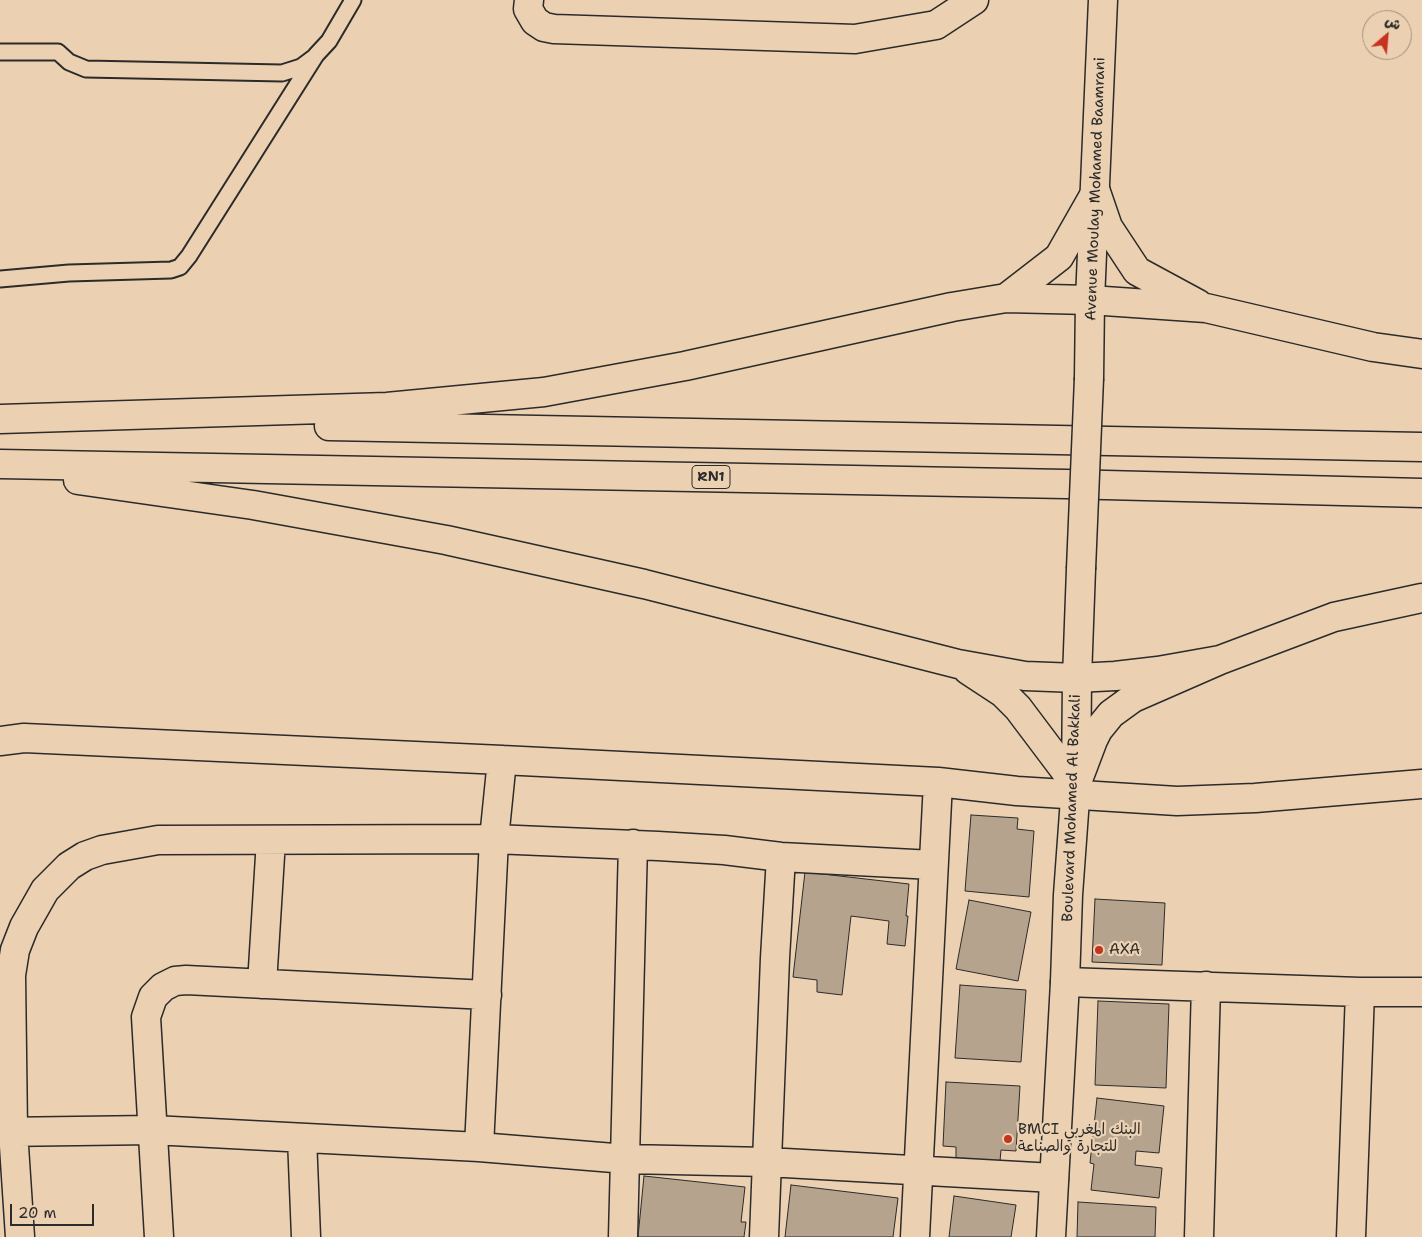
<!DOCTYPE html>
<html>
<head>
<meta charset="utf-8">
<style>
	body { margin:0 }
	#map { position:relative; width:1422px; height:1237px; overflow:hidden; background:#ebd1b2; font-family:"Shantell Sans","Playpen Sans Arabic",sans-serif }
	canvas { display:block }
	.north { position:absolute; left:1362px; top:10px; width:50px; height:50px; box-sizing:border-box; background:#ebd1b2; border:1px solid #9e8f7c; border-radius:50%; rotate:27deg; font-size:14px; font-weight:700; line-height:20px; text-align:center; color:#2b2b2b }
	.north::after { content:''; display:block; margin:auto; width:18px; height:22px; background:#c8321e; clip-path:polygon(50% 0,100% 100%,50% 72%,0 100%) }
	.scale { position:absolute; left:10px; top:1204px; width:84px; height:22px; box-sizing:border-box; border:2px solid #2b2b2b; border-top:0; padding-left:6px; font-size:15px; line-height:18px; white-space:nowrap; color:#2b2b2b; -webkit-text-stroke:4px #ebd1b2; paint-order:stroke }
</style>
</head>
<body>
<div id="map">
<canvas width="1422" height="1237"></canvas>
<div class="north">ش</div>
<div class="scale">20 m</div>
</div>
<script>
const ctx = document.querySelector('canvas').getContext('2d');
ctx.lineJoin = 'round';
function fillPath(path, color) {
  ctx.fillStyle = color;
  ctx.fill(path, 'evenodd');
}
function toPath(rows) {
  const path = new Path2D();
  for (const r of rows) {
    path.moveTo(r[0], r[1]);
    for (let i = 2; i < r.length; i += 2) path.lineTo(r[i], r[i + 1]);
  }
  return path;
}
function stroke(path, color, width, dash) {
  ctx.strokeStyle = color;
  ctx.lineWidth = width;
  ctx.lineCap = dash ? 'butt' : 'round';
  ctx.setLineDash(dash || []);
  ctx.stroke(path);
}
function label(font, color, halo, rows, align = 'center') {
  ctx.font = font + ' "Shantell Sans","Playpen Sans Arabic",sans-serif';
  ctx.lineWidth = 4.5;
  ctx.setLineDash([]);
  ctx.textBaseline = 'middle';
  ctx.strokeStyle = halo;
  ctx.fillStyle = color;
  for (const [text, x, y, turn = 0] of rows) {
    ctx.save();
    ctx.translate(x, y);
    ctx.rotate((+turn || 0) * Math.PI / 180);
    ctx.textAlign = isNaN(turn) ? turn : align;
    if (halo) ctx.strokeText(text, 0, 0);
    ctx.fillText(text, 0, 0);
    ctx.restore();
  }
}
const building = toPath([
	[971,815,1018,818,1017,829,1034,831,1029,897,965,891,971,815],
	[805,872,909,884,906,916,908,916,905,946,887,944,889,921,851,916,842,995,817,992,817,980,793,977,805,872],
	[1095,899,1165,903,1162,965,1092,962,1095,899],
	[969,900,1031,912,1018,981,956,969,969,900],
	[960,985,1026,990,1021,1062,955,1058,960,985],
	[1098,1001,1169,1004,1166,1088,1095,1085,1098,1001],
	[946,1082,1020,1086,1016,1151,1001,1150,1000,1161,956,1159,956,1147,943,1146,946,1082],
	[1097,1098,1164,1106,1159,1153,1136,1151,1135,1165,1162,1168,1159,1198,1091,1190,1094,1164,1090,1163,1097,1098],
	[644,1176,745,1187,741,1222,746,1222,744,1237,638,1237,644,1176],
	[791,1185,898,1198,893,1237,785,1237,791,1185],
	[954,1196,1016,1205,1011,1237,949,1237,954,1196],
	[1078,1202,1156,1207,1155,1237,1077,1237,1078,1202]
]);
fillPath(building, '#b6a38d');
stroke(building, '#2b2b2b', 1);
const lane = toPath([
	[0,52,58,52,69,62,86,69,282,73,301,67,313,58],
	[0,279,69,273,171,270,180,267,189,256,316,55,329,41,353,0]
]);
const street = toPath([
	[529,0,528,9,535,21,544,27,554,29,855,39,936,25,974,0],
	[0,741,24,738,502,760,938,782,1017,791,1177,801,1255,798,1422,784],
	[1065,982,1360,992,1422,992],
	[262,984,271,840],
	[0,1132,153,1130,479,1147,626,1159,767,1162,1054,1178],
	[302,1138,306,1237],
	[479,1147,494,839,502,760],
	[20,1237,13,1131,11,975,15,950,24,927,45,890,69,866,85,856,102,850,158,840,494,839,658,846,724,850,781,857,933,865],
	[159,1237,146,1017,153,997,163,987,175,981,186,980,487,995],
	[623,1237,633,844],
	[764,1237,775,958,781,857],
	[915,1237,938,782],
	[1199,1237,1206,986],
	[1351,1237,1360,992]
]);
const secondary = toPath([
	[1089,378,1090,300,1103,0],
	[1051,1237,1065,982,1068,895,1076,785,1077,678,1081,569]
]);
const highway = toPath([
	[1096,192,1108,227,1137,271,1198,304],
	[1006,298,1059,257,1096,192],
	[0,419,387,407,544,392,685,366,952,307,1006,298,1090,300,1206,308,1373,347,1422,354],
	[329,426,1422,447],
	[0,464,1066,484,1422,493],
	[78,480,253,505,446,540,644,584,958,664,1025,676,1077,678,1115,676,1158,671,1220,660],
	[968,670,1003,693,1018,708,1076,785],
	[1076,785,1093,740,1098,730,1111,714,1133,698,1220,660,1334,617,1422,598]
]);
stroke(lane, '#2b2b2b', 19);
stroke(street, '#2b2b2b', 31);
stroke(secondary, '#2b2b2b', 31);
stroke(highway, '#2b2b2b', 31);
stroke(lane, '#ebd1b2', 15);
stroke(street, '#ebd1b2', 28);
stroke(secondary, '#ebd1b2', 28);
stroke(highway, '#ebd1b2', 28);
const secondaryBridge = toPath([
	[1081,569,1089,378]
]);
stroke(secondaryBridge, '#2b2b2b', 31, []);
stroke(secondaryBridge, '#ebd1b2', 28);
for (const [x, y, r, color] of [
	[1099,950,5,"#c8321e"],
	[1008,1139,5,"#c8321e"]
]) {
  const dot = new Path2D();
  dot.arc(x, y, r, 0, 2 * Math.PI);
  ctx.fillStyle = color;
  ctx.fill(dot);
  stroke(dot, '#ebd1b2', 2);
}
for (const [x, y, w] of [
	[711,477,38]
]) {
  const box = new Path2D();
  box.roundRect(x - w / 2, y - 11.5, w, 23, 4);
  ctx.fillStyle = '#ebd1b2';
  ctx.fill(box);
  stroke(box, '#2b2b2b', 1);
}
label('bold 14px', '#2b2b2b', null, [
	["RN1",711,477]
]);
label('15px', '#2b2b2b', '#ebd1b2', [
	["Avenue Moulay Mohamed Baamrani",1096,189,-88],
	["Boulevard Mohamed Al Bakkali",1072,808,-88]
]);
label('15px', '#2b2b2b', '#ebd1b2', [
	["AXA",1109,950],
	["BMCI البنك المغربي",1018,1130],
	["للتجارة والصناعة",1018,1147]
], 'left');
</script>
</body>
</html>
